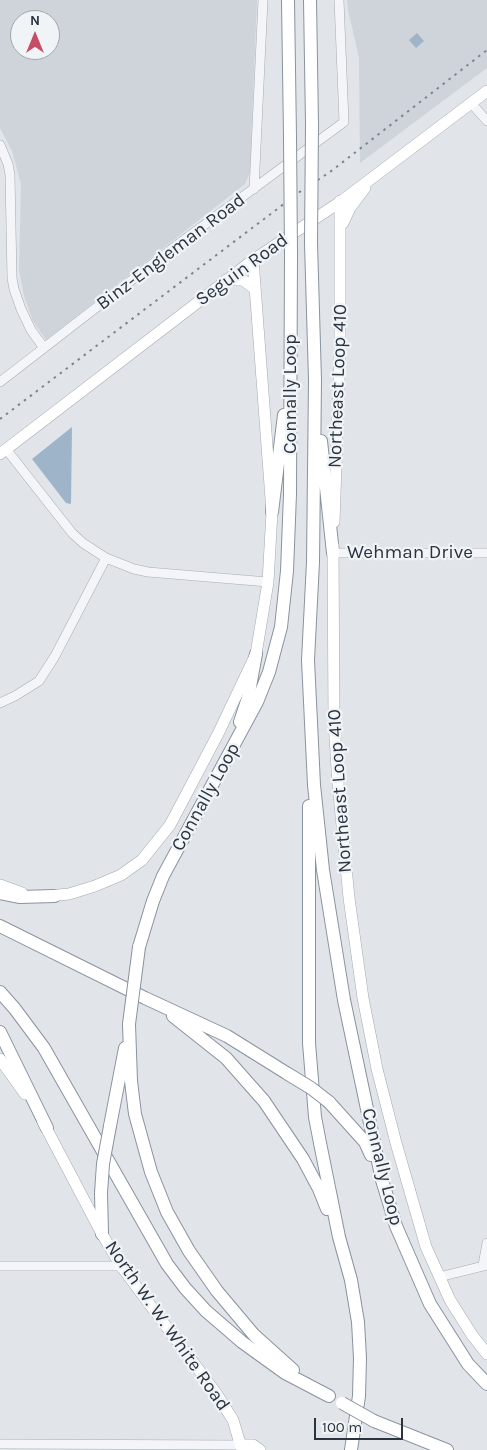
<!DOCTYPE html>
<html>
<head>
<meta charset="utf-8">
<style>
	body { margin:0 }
	#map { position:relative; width:487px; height:1450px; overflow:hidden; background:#e1e5e9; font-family:Karla,sans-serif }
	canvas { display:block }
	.north { position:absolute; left:10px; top:10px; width:50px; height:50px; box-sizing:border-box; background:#f1f4f7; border:1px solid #a1a7ae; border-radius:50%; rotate:0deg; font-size:14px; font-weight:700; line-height:20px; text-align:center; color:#2a3340 }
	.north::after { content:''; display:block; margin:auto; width:18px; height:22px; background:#c84c65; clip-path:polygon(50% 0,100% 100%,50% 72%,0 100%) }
	.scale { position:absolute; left:314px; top:1418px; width:89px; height:22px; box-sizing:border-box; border:2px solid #2a3340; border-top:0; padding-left:6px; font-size:15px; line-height:18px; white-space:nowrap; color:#2a3340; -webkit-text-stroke:4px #f1f4f7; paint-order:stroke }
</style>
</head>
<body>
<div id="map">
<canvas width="487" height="1450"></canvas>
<div class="north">N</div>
<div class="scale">100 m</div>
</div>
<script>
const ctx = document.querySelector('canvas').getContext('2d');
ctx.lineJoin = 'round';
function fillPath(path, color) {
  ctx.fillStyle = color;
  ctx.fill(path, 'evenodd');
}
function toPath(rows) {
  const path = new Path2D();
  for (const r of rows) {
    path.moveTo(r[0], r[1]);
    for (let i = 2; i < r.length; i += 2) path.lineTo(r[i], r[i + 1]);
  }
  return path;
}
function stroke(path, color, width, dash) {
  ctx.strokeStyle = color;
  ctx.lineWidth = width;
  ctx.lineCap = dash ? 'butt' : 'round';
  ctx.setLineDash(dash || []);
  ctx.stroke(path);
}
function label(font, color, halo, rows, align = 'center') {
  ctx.font = font + ' Karla,sans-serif';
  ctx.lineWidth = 4.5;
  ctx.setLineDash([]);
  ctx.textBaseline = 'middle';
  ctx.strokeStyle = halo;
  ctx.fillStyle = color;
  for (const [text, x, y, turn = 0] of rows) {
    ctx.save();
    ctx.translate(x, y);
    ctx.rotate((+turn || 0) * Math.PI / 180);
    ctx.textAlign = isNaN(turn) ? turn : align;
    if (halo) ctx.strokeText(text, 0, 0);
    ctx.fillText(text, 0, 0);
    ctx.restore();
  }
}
fillPath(toPath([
	[0,0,257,0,250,172,245,184,46,340,33,321,24,296,19,270,21,184,12,151,0,128],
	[20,20,50,20,50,50,20,50],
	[347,0,487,0,487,68,360,163,359,58,348,10]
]), '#cfd4db');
fillPath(toPath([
	[417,33,424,41,416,48,409,40],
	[72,427,71,504,66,503,32,459]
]), '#9eb4c8');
const minor = toPath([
	[471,103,487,121],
	[0,145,8,164,10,175,12,278,14,289,21,309,31,330,44,348],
	[254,189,263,0],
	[0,382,177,245,344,122,339,0],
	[6,449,72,533,83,543,106,558,134,569,148,572,268,582],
	[333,553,487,553],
	[0,703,15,696,39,681,55,656,106,558],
	[483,1265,487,1243],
	[0,1266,121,1266],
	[439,1277,487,1265],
	[0,1444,241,1445]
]);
const major = toPath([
	[343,223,350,208,365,188],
	[226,280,243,280,255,289],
	[0,454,253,260,343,200,487,91],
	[334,522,340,352,340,201],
	[333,545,334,722,338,784,349,898,363,998,377,1069,396,1143,426,1247,450,1300,472,1335,487,1354],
	[0,885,22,893],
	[48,896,69,894,95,886,121,875,142,860,170,825,218,734,256,654,268,582,272,512,253,260],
	[0,1059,25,1094],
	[43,1122,102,1234,121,1266,216,1393,233,1420,242,1450],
	[241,1445,253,1445,260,1450]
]);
const highway = toPath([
	[288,0,290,137],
	[310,0,312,124],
	[311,243,315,380,313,562,308,660,314,785,323,870,344,1000,382,1180,396,1226,430,1304,468,1364,487,1384],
	[321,441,333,553],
	[272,512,284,415],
	[240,722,248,698,256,654],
	[309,806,309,1043,315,1117,320,1143,339,1237,351,1280,358,1322,360,1358,359,1396,351,1450],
	[0,893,19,897,55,896],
	[0,926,145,998,227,1036,288,1074],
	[139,947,153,901,163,876,257,702,269,672,281,627,287,571,290,494,291,254],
	[0,992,15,1009,44,1048,167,1264,185,1288,206,1311,242,1342,285,1373,329,1396],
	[173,1016,226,1058,264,1101,303,1159,319,1189,327,1209],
	[129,1024,131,1081,135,1114,151,1172,167,1212,189,1251,217,1291,254,1335,293,1370],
	[0,1032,47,1128],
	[329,1102,365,1142,371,1155],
	[110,1126,125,1048],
	[101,1193,102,1234],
	[374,1421,447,1450]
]);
stroke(minor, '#a6acb3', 10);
stroke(major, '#a1aab4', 12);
stroke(highway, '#89939f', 14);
stroke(minor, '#f4f5f8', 9);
stroke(major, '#fff', 11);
stroke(highway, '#fff', 12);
stroke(toPath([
	[0,419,301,191,330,172,487,50]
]), '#7b8592', 2, [2.5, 5]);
const highwayBridge = toPath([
	[290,137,291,254],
	[311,243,312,124],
	[129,1024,139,947],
	[288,1074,311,1088,329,1102],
	[101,1193,103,1164,110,1126],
	[342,1403,374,1421]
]);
stroke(highwayBridge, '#89939f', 14, []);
stroke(highwayBridge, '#fff', 12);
label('19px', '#2a3340', '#f1f4f7', [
	["Binz-Engleman Road",171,252,-37],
	["Seguin Road",242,270,-36],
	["Northeast Loop 410",338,386,-88],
	["Connally Loop",291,394,-90],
	["Wehman Drive",410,553],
	["Northeast Loop 410",340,791,-94],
	["Connally Loop",206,797,-61],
	["Connally Loop",382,1167,76],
	["North W. W. White Road",167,1326,55]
]);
</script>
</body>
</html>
